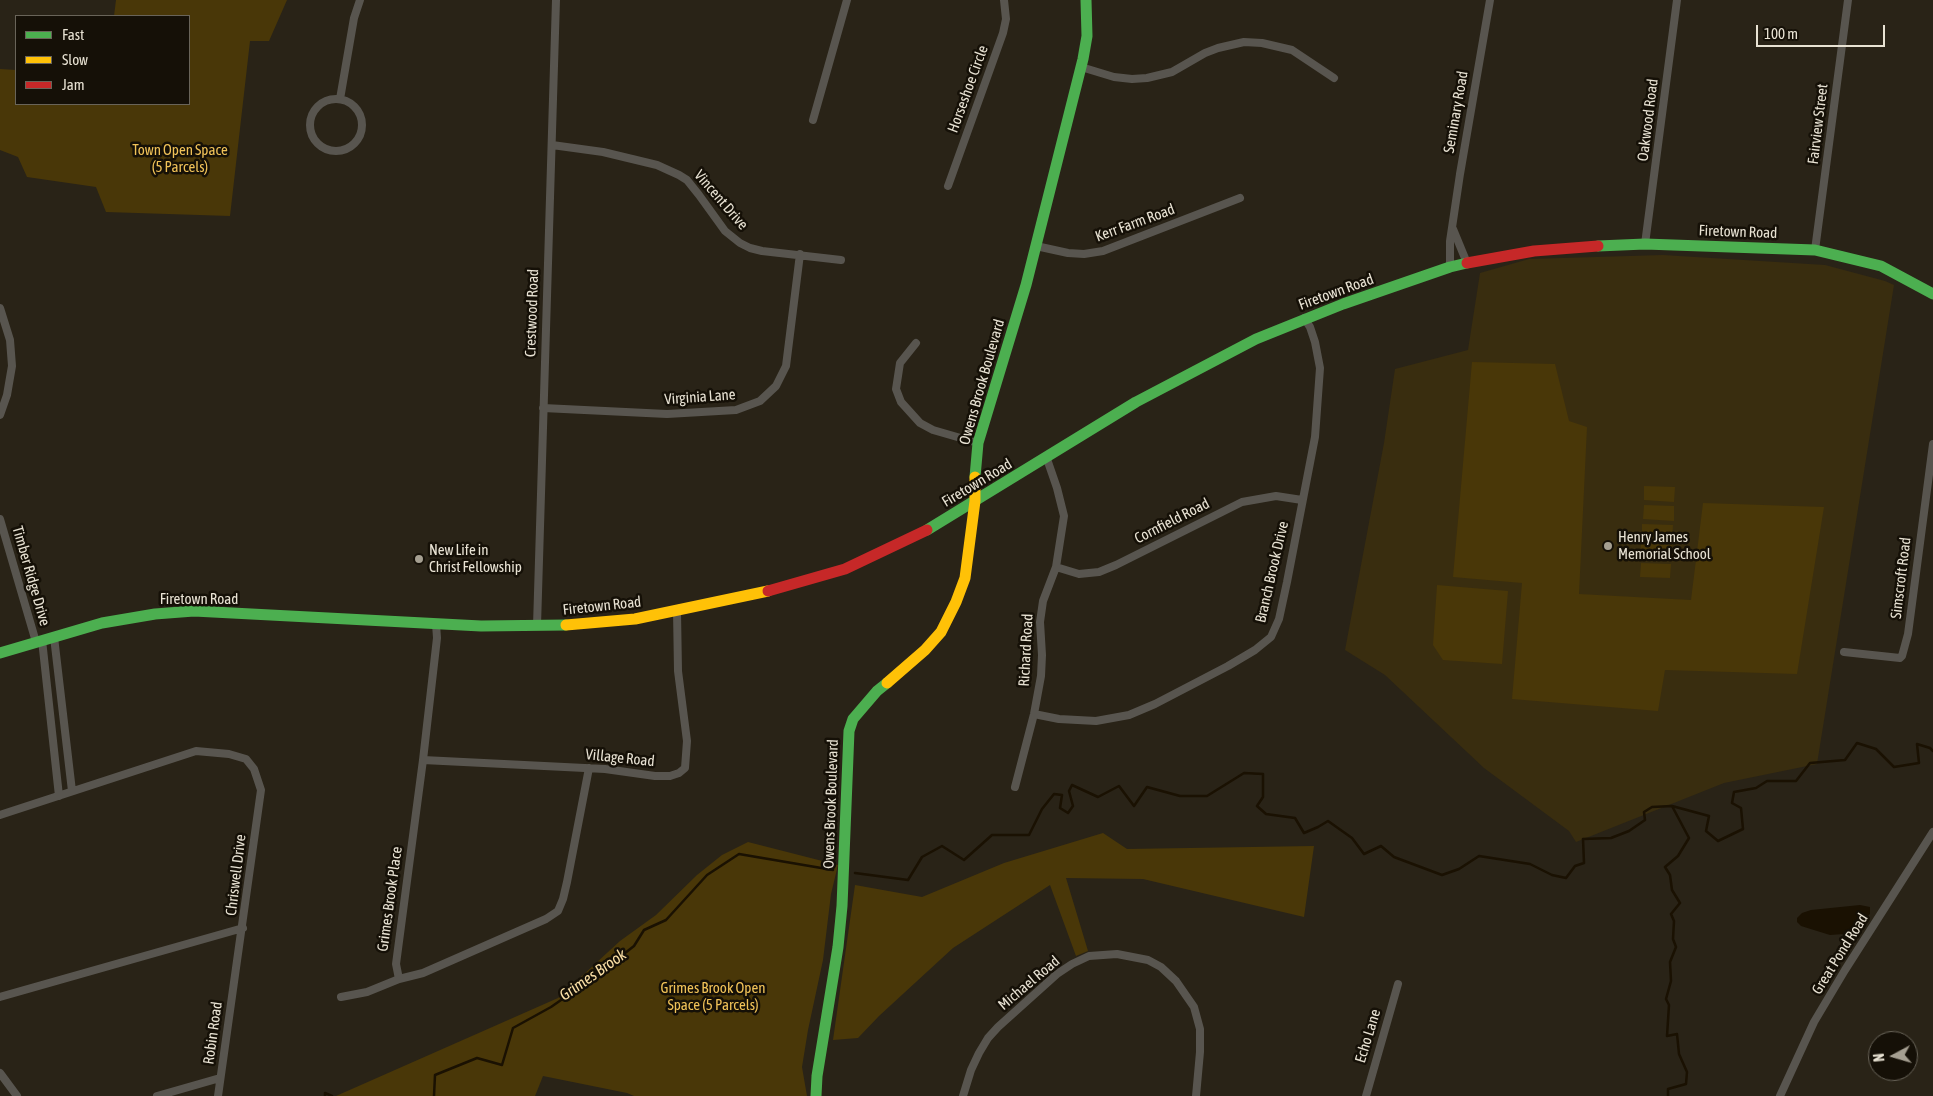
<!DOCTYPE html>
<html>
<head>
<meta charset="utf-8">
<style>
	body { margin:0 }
	#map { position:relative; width:1933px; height:1096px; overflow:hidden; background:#292317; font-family:"Asap Condensed",sans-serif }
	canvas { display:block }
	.legend { position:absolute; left:15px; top:15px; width:175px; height:90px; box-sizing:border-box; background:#151007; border:1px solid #696459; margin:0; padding:6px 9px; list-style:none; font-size:15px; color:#e8e2d3 }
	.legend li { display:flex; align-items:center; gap:10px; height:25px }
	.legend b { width:25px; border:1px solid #696459 }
	.north { position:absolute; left:1868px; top:1031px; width:50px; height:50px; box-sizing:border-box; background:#151007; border:1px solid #696459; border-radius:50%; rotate:264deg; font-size:14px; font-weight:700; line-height:20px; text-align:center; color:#e8e2d3 }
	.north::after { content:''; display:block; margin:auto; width:18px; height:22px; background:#a59f91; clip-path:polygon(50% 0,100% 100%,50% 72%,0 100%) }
	.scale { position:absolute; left:1756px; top:25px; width:129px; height:22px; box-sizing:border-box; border:2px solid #e8e2d3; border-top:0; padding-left:6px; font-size:15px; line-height:18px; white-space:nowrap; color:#e8e2d3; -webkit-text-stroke:4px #151007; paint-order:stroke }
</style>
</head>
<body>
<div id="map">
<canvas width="1933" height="1096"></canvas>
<ul class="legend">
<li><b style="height:6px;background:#4caf50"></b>Fast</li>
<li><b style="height:6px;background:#ffc107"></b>Slow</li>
<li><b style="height:6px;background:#c62828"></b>Jam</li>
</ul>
<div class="north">N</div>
<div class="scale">100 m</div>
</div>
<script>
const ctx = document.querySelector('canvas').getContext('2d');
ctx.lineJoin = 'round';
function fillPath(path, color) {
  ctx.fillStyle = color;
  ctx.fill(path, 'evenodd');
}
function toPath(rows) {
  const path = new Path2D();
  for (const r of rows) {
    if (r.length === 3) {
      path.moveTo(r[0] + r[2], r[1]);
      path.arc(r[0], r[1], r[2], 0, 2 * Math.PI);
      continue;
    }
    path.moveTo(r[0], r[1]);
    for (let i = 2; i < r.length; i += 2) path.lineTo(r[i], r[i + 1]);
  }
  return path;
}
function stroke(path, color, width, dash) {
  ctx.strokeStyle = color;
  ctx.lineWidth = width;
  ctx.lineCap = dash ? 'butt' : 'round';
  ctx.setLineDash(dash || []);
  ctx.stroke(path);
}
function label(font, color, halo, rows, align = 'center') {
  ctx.font = font + ' "Asap Condensed",sans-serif';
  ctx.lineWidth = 5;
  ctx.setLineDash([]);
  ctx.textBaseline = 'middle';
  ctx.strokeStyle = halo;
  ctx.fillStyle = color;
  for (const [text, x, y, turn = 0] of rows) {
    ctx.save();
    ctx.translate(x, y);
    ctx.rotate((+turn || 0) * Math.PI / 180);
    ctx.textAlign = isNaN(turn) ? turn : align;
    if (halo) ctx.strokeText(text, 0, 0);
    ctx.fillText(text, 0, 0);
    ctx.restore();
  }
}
fillPath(toPath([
	[1663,255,1825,265,1885,281,1894,285,1817,764,1724,783,1576,842,1569,831,1484,768,1385,675,1345,650,1384,443,1395,369,1468,350,1480,273,1529,259]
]), '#392d0f');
fillPath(toPath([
	[116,0,287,0,269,41,250,41,230,216,106,212,96,187,27,177,18,157,0,150,0,69,16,70,16,104,189,104,189,16,114,16],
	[1472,362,1555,364,1569,421,1587,427,1579,594,1691,600,1703,503,1824,507,1797,674,1665,670,1658,711,1512,699,1522,583,1453,577],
	[1644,486,1675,487,1674,502,1644,500],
	[1644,505,1674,506,1674,521,1643,519],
	[1642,524,1673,525,1672,540,1642,538],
	[1641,544,1672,545,1671,559,1640,558],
	[1641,563,1671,564,1670,578,1640,577],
	[1437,585,1508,591,1502,664,1443,660,1433,645],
	[1103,833,1127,849,1314,846,1304,917,1143,879,1066,878,1088,951,1076,956,1050,885,953,948,879,1016,858,1038,833,1040,855,885,922,897,1004,863],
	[748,842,838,865,831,894,823,960,808,1030,802,1067,807,1096,634,1096,627,1093,543,1076,535,1096,336,1096,558,998,620,941,656,915,697,875,722,855]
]), '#493708');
fillPath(toPath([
	[1860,905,1870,907,1870,914,1854,930,1844,934,1830,935,1801,926,1797,922,1797,918,1802,913,1811,910]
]), '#1a1102');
stroke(toPath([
	[855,873,908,880,922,857,942,846,964,860,992,835,1029,835,1042,809,1054,794,1062,795,1060,808,1068,813,1073,806,1069,791,1072,785,1098,797,1119,786,1134,806,1147,787,1180,796,1207,796,1244,773,1263,774,1263,797,1257,806,1266,814,1295,818,1304,833,1318,827,1328,821,1352,838,1364,854,1381,846,1394,857,1442,875,1459,869,1479,856,1530,864,1552,875,1566,878,1575,866,1584,863,1583,839,1611,838,1629,831,1645,820,1644,812,1652,807,1672,806,1709,816,1706,831,1718,841,1743,829,1741,808,1732,803,1734,792,1756,788,1767,781,1796,781,1810,763,1845,760,1857,743,1876,749,1894,767,1919,763,1917,744,1930,748,1933,751],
	[325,1096,325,1093,332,1096],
	[434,1096,435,1075,477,1058,502,1065,513,1028,551,1007,597,975,634,946,644,930,666,920,707,875,739,854,833,870],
	[1668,1096,1668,1089,1686,1084,1687,1072,1679,1054,1677,1034,1667,1036,1669,1005,1666,999,1671,981,1670,962,1676,947,1673,939,1674,921,1671,914,1680,903,1672,890,1670,875,1665,867,1678,856,1689,838,1672,806]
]), '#1a1102', 2.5);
stroke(toPath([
	[1081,67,1114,77,1132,79,1147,78,1172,72,1205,53,1218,48,1244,42,1262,43,1292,50,1334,78],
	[336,125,26],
	[340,99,354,18,360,0],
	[813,120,847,0],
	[552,145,603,152,657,165,679,175,687,180,699,195,725,231,740,243,750,248,762,251,841,260],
	[948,186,1003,33,1006,19,1004,0],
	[1453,229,1467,263],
	[1645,244,1677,0],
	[1036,246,1068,253,1084,254,1103,251,1240,198],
	[1815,250,1848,0],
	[1450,267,1450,241,1460,174,1490,0],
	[0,308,10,340,12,366,7,395,0,415],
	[916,343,900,363,896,389,901,402,920,423,933,430,978,443],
	[543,408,667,414,736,410,760,401,776,386,786,366,800,254],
	[0,519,36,642],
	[1056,567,1079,574,1099,572,1116,565,1242,502,1276,496,1302,500],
	[537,626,556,0],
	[54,637,72,791],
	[42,640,59,796],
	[1844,652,1900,658,1902,656,1908,634,1933,444],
	[1034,714,1059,719,1096,721,1129,715,1155,704,1228,666,1255,650,1271,637,1279,619,1287,582,1315,437,1320,368,1315,342,1310,327,1304,318],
	[423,760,605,769,655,776,670,776,679,773,685,768,687,741,678,671,677,611],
	[1015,787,1034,714,1041,676,1042,655,1040,622,1043,601,1056,567,1064,516,1057,488,1047,459],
	[0,815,196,751,229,754,246,759,254,769,261,790,218,1096],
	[399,979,396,964,423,760,437,638,436,624],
	[0,997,243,928],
	[341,997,367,992,399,979,423,973,546,919,558,911,563,899,567,882,589,768],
	[0,1073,17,1096],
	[157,1096,220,1078],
	[963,1096,971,1070,979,1053,988,1038,998,1027,1057,974,1072,964,1089,956,1117,954,1148,960,1161,967,1176,981,1194,1007,1200,1029,1200,1052,1196,1096],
	[1366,1096,1398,984],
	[1780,1096,1814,1022,1845,970,1933,832]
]), '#58554f', 8);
stroke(toPath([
	[1598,246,1645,244,1815,250,1881,266,1933,294],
	[975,477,978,443,1026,285,1083,59,1087,36,1086,0],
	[927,530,1136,402,1256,339,1343,304,1450,267,1467,263],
	[0,653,102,623,155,614,194,611,481,626,566,625],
	[816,1096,817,1076,838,947,842,906,849,731,853,719,877,691,887,683]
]), '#4caf50', 11);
stroke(toPath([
	[566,625,635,619,768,591],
	[887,683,925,650,941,632,956,602,965,578,975,501,975,477]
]), '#ffc107', 11);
stroke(toPath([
	[1467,263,1534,251,1598,246],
	[768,591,845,569,927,530]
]), '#c62828', 11);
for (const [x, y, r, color] of [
	[1608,546,5,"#a59f91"],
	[419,559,5,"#a59f91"]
]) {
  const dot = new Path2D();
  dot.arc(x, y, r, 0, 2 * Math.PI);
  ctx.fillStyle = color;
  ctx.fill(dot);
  stroke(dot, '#151007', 2);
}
label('15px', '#e8e2d3', '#151007', [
	["Horseshoe Circle",968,89,-70],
	["Seminary Road",1456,112,-80],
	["Oakwood Road",1648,120,-83],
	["Fairview Street",1818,124,-83],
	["Vincent Drive",721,200,49],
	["Kerr Farm Road",1135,223,-20],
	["Firetown Road",1738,232,2],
	["Firetown Road",1336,292,-20],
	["Crestwood Road",532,313,-88],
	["Owens Brook Boulevard",982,382,-74],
	["Virginia Lane",700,397,-4],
	["Firetown Road",977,483,-31],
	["Cornfield Road",1172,521,-27],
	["Branch Brook Drive",1272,572,-77],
	["Timber Ridge Drive",31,576,74],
	["Simscroft Road",1901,578,-83],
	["Firetown Road",199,599],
	["Firetown Road",602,606,-6],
	["Richard Road",1026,650,-87],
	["Village Road",620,758,6],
	["Owens Brook Boulevard",831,804,-88],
	["Chriswell Drive",236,875,-83],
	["Grimes Brook Place",390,899,-82],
	["Great Pond Road",1840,954,-58],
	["Michael Road",1029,983,-40],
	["Robin Road",213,1033,-82],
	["Echo Lane",1368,1036,-73]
]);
label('15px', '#f0c258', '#151007', [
	["Town Open Space",180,150],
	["(5 Parcels)",180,167],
	["Grimes Brook Open",713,988],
	["Space (5 Parcels)",713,1005]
]);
label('15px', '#e8e2d3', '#151007', [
	["Henry James",1618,537],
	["Memorial School",1618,554],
	["New Life in",429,550],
	["Christ Fellowship",429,567]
], 'left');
label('italic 16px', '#fce1a7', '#151007', [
	["Grimes Brook",593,975,-35]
]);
</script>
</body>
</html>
